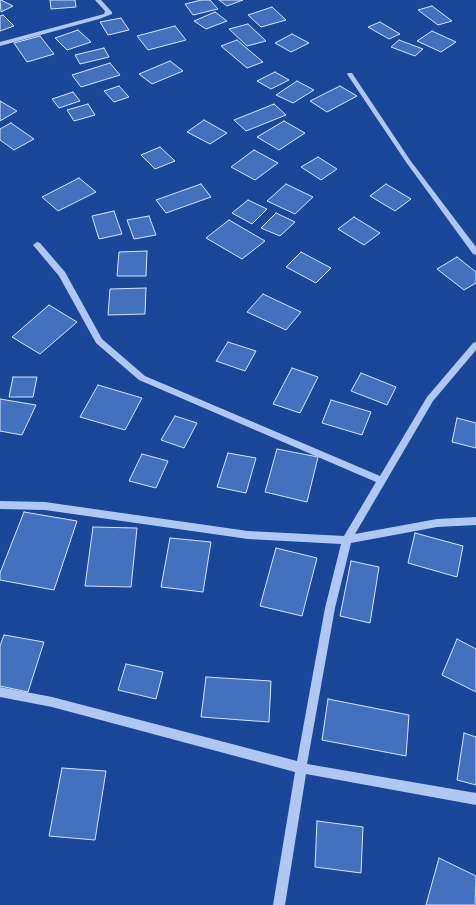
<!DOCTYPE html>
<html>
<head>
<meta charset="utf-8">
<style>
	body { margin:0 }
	canvas { display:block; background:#1a4799 }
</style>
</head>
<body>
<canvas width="476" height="905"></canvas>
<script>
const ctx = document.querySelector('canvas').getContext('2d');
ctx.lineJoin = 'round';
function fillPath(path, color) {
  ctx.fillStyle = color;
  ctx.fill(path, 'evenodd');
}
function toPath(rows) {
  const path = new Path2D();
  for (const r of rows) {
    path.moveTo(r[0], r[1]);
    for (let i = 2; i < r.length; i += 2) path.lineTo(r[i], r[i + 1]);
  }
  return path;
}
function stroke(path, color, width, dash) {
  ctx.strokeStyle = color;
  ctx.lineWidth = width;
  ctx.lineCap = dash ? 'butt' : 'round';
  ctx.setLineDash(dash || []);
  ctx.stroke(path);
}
const building = toPath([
	[0,0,1,0,13,6,1,12,0,0],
	[50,0,75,0,76,7,51,9,50,0],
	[201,0,210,0,218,9,193,15,185,4,201,0],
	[219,0,243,0,227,6,219,0],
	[432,6,452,21,438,25,418,10,432,6],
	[272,7,286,20,261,27,248,15,272,7],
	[215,12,227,21,206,29,194,21,215,12],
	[3,15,14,26,0,31,0,16,3,15],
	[121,18,129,30,108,35,100,22,121,18],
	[380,22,400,34,389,39,368,27,380,22],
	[248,24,266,41,247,46,229,29,248,24],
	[175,26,186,40,148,50,137,36,175,26],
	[78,30,91,42,67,50,55,38,78,30],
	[432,31,456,42,441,52,417,41,432,31],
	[292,34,309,43,291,52,275,43,292,34],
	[40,36,54,54,27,62,14,43,40,36],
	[237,40,263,62,247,68,221,46,237,40],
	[399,40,423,49,415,56,391,47,399,40],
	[104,48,109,57,80,64,75,55,104,48],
	[170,61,183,71,152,84,139,74,170,61],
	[110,63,120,75,81,87,72,75,110,63],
	[275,72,289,80,271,89,257,81,275,72],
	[297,81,314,90,293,103,276,95,297,81],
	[119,86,129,97,114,102,104,91,119,86],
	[340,86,357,96,327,112,310,101,340,86],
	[73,92,80,101,59,108,52,99,73,92],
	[0,101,17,111,0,121,0,101],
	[88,104,95,115,74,121,67,110,88,104],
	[274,104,286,115,246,131,234,120,274,104],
	[204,120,227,133,210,144,187,132,204,120],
	[284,121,305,133,279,150,257,137,284,121],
	[11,123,34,139,14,150,0,140,0,129,11,123],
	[160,147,175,161,155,169,141,155,160,147],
	[254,150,278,163,255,180,231,167,254,150],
	[318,157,337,169,321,180,301,167,318,157],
	[79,178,96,192,58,211,42,197,79,178],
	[201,184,211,197,166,213,156,200,201,184],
	[286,184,313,197,295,214,267,201,286,184],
	[386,184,411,199,395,211,370,196,386,184],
	[248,200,267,209,252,224,232,213,248,200],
	[114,211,122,234,99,239,92,216,114,211],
	[276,213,295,222,280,236,261,228,276,213],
	[149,216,156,235,134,239,127,220,149,216],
	[354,217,380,233,364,245,338,229,354,217],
	[229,220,265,241,242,259,206,238,229,220],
	[147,251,146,276,117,276,119,252,147,251],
	[301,252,331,268,316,283,286,267,301,252],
	[457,257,476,272,476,283,464,290,437,269,457,257],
	[146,288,145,314,108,315,110,289,146,288],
	[263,294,301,312,286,330,247,312,263,294],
	[49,305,77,322,40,354,12,337,49,305],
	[228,342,256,351,245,371,216,361,228,342],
	[292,368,318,377,300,413,273,404,292,368],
	[361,373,396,387,387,405,351,391,361,373],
	[13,377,37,377,33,397,9,397,13,377],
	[98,385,142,398,125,430,80,417,98,385],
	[0,399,36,405,22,435,0,431,0,399],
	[331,400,371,412,362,435,322,423,331,400],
	[175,416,197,423,184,448,161,440,175,416],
	[457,418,476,423,476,448,452,442,457,418],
	[277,449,318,457,307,502,265,492,277,449],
	[228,453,256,458,246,493,217,487,228,453],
	[142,454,168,461,156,488,129,481,142,454],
	[24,512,77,521,54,590,0,580,0,573,24,512],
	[93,527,137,528,131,587,85,586,93,527],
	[415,533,463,546,457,577,408,563,415,533],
	[170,538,211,542,203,592,161,587,170,538],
	[276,548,317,558,302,616,260,606,276,548],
	[351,561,379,567,370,623,340,616,351,561],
	[4,635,44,642,28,692,0,686,0,646,4,635],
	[457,639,476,649,476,692,442,675,457,639],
	[126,664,163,672,156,699,118,690,126,664],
	[206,677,271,681,269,722,201,717,206,677],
	[328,699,409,715,406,756,322,740,328,699],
	[464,733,476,737,476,785,457,780,464,733],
	[62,768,106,771,95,840,49,836,62,768],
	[317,821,363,827,361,873,315,867,317,821],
	[439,858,476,876,475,905,426,905,439,858]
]);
fillPath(building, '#4470c0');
stroke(building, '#d7e5fc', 1);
fillPath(toPath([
	[95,0,101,0,112,12,112,14,99,19,0,46,0,42,104,14,105,11,95,0],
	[348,73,352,73,410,160,476,247,476,255,473,254,406,162,347,74,348,73],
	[37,242,40,243,65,272,102,339,145,376,380,476,427,397,473,343,476,342,476,350,433,401,355,534,437,519,476,517,476,525,437,527,351,543,335,608,307,764,476,793,476,805,306,774,285,905,273,905,295,772,52,707,0,697,0,687,52,697,297,761,325,608,341,544,248,539,45,510,0,509,0,501,45,502,248,531,344,536,376,482,139,380,96,343,59,276,33,245,37,242]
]), '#b0c8f1');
</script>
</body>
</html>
